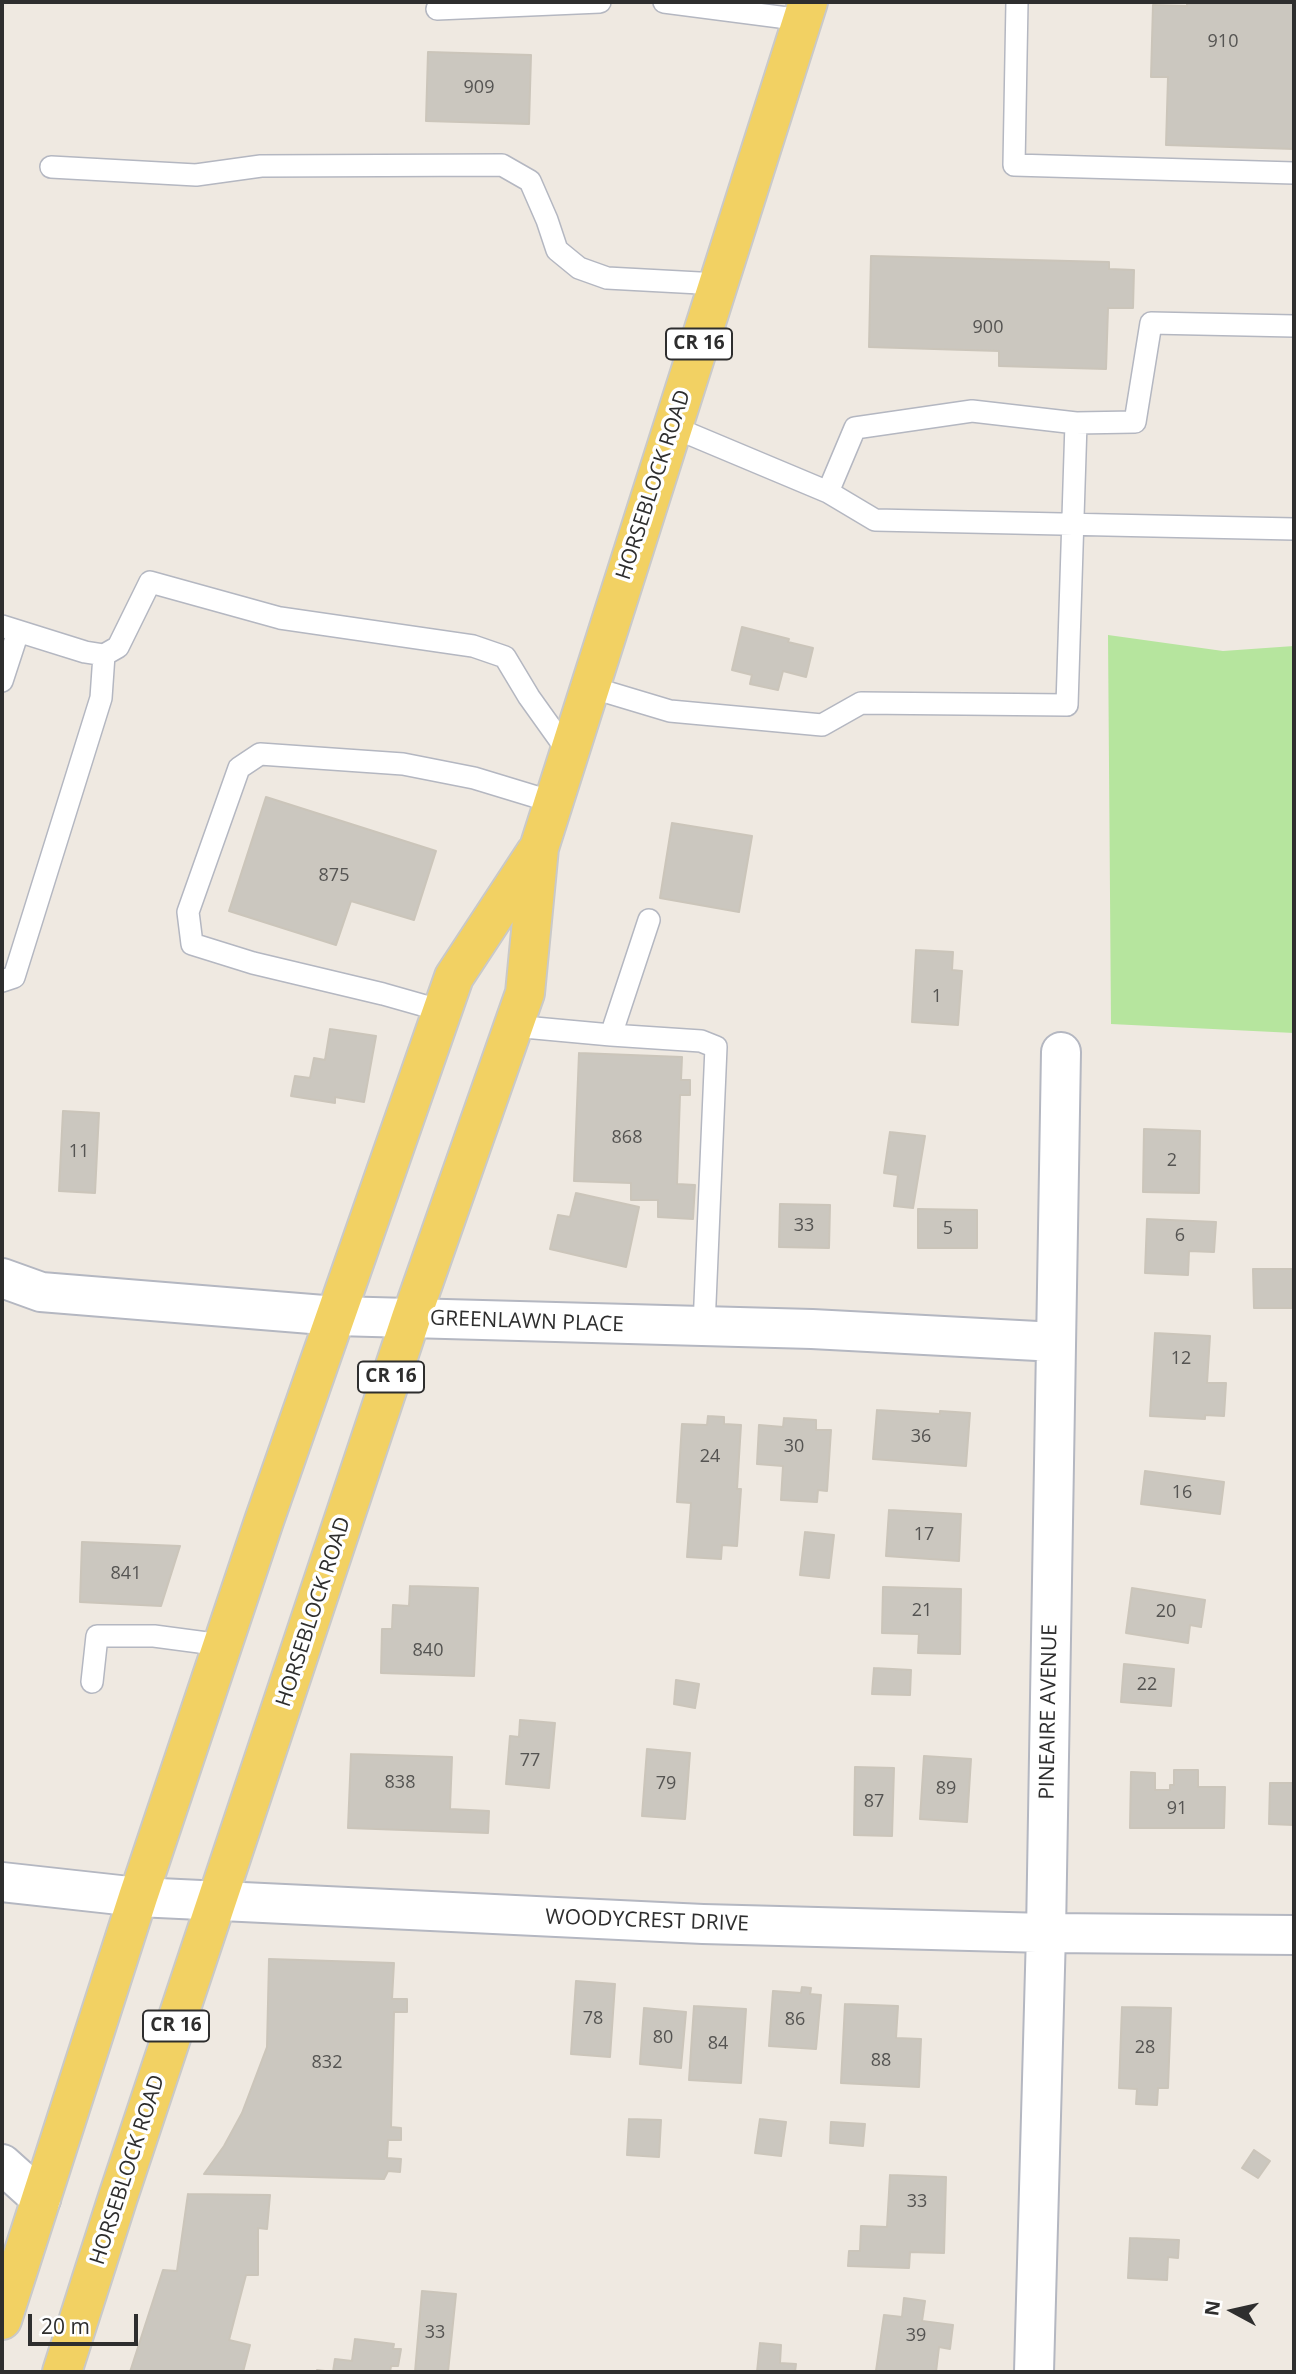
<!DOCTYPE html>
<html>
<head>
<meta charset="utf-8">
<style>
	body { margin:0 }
	#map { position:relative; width:1296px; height:2374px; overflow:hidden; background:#efe9e1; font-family:"Open Sans",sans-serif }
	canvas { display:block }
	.frame { position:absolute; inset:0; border:4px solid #2e2e2e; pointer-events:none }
	.north { position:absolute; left:1198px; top:2276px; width:70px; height:70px; -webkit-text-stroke:5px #fff; paint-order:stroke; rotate:278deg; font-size:19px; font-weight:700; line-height:28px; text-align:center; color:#2e2e2e }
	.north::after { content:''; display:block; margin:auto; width:24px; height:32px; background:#2e2e2e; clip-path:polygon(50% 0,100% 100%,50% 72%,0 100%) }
	.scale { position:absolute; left:28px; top:2314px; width:110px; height:32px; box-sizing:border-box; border:4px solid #2e2e2e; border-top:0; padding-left:9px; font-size:21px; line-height:24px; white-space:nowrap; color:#2e2e2e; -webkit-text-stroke:5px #fff; paint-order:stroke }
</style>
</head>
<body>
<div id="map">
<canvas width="1296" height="2374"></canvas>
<div class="frame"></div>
<div class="north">N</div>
<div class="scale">20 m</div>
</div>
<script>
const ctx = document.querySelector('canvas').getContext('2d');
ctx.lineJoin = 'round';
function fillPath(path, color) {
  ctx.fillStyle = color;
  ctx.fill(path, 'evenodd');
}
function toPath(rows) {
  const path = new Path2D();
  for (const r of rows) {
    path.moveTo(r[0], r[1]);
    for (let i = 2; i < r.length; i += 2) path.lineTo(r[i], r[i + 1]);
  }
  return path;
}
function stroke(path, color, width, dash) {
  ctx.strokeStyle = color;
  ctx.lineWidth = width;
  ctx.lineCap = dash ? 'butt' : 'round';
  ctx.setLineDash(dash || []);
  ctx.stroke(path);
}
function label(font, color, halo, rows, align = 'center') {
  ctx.font = font + ' "Open Sans",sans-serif';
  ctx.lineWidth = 7;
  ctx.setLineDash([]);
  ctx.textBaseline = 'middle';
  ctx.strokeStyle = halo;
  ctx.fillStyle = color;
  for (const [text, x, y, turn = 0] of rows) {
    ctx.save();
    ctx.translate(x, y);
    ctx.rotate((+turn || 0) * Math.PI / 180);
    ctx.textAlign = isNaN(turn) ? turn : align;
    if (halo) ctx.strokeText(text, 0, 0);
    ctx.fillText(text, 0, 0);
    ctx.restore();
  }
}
fillPath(toPath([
	[1108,635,1223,651,1294,646,1294,1033,1111,1024]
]), '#b6e59e');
const building = toPath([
	[1187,2,1294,2,1294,149,1166,145,1168,77,1151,77,1153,5,1187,6,1187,2],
	[428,52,531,55,529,124,426,121,428,52],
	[871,256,1109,262,1109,269,1134,270,1133,308,1108,308,1106,369,999,366,999,351,869,347,871,256],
	[742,627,789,639,788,642,813,648,806,677,783,671,778,690,750,684,752,675,732,670,742,627],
	[266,797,436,851,414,920,351,901,336,945,229,911,266,797],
	[672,823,752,836,739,912,660,898,672,823],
	[916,950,953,952,952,970,962,971,958,1025,912,1022,916,950],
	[330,1029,376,1036,364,1102,335,1097,335,1103,291,1096,295,1076,310,1078,314,1058,325,1060,330,1029],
	[579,1053,682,1057,681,1080,690,1080,690,1095,680,1095,677,1184,695,1185,693,1219,658,1217,658,1200,631,1200,631,1183,574,1181,579,1053],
	[63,1111,99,1113,95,1193,59,1191,63,1111],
	[1144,1129,1200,1131,1199,1193,1143,1192,1144,1129],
	[890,1132,925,1136,913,1208,894,1206,898,1175,884,1173,890,1132],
	[576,1193,639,1207,626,1267,550,1249,558,1215,570,1217,576,1193],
	[780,1204,830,1205,829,1248,779,1247,780,1204],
	[918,1209,977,1210,977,1248,918,1248,918,1209],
	[1147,1219,1216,1222,1214,1252,1189,1251,1188,1275,1145,1273,1147,1219],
	[1253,1269,1292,1269,1292,1308,1254,1308,1253,1269],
	[1155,1333,1210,1336,1207,1383,1226,1383,1224,1416,1205,1415,1205,1419,1150,1416,1155,1333],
	[877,1410,940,1414,940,1411,970,1413,966,1466,873,1459,877,1410],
	[708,1416,724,1417,724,1424,741,1425,737,1489,741,1489,737,1546,722,1545,721,1559,687,1557,691,1503,677,1502,682,1424,707,1425,708,1416],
	[784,1418,816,1420,816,1430,831,1430,827,1491,818,1490,817,1502,781,1500,783,1466,757,1464,759,1425,783,1427,784,1418],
	[1145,1471,1224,1482,1220,1514,1141,1504,1145,1471],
	[889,1510,961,1514,959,1561,886,1556,889,1510],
	[805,1532,834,1535,829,1578,800,1575,805,1532],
	[82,1542,180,1546,161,1606,80,1602,82,1542],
	[410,1586,478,1588,474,1676,381,1673,382,1629,392,1629,393,1605,409,1606,410,1586],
	[883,1587,961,1589,960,1654,918,1653,919,1634,882,1633,883,1587],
	[1132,1588,1205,1600,1201,1627,1190,1625,1188,1643,1126,1633,1132,1588],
	[1124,1664,1174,1669,1171,1706,1121,1702,1124,1664],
	[874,1668,911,1670,910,1695,872,1694,874,1668],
	[676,1680,699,1684,695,1708,674,1704,676,1680],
	[520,1720,555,1723,549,1788,506,1784,510,1736,519,1737,520,1720],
	[647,1749,690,1753,685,1819,642,1816,647,1749],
	[351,1754,452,1757,450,1809,489,1811,488,1833,348,1828,351,1754],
	[924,1756,971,1759,967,1822,920,1819,924,1756],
	[855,1767,894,1768,892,1836,854,1835,855,1767],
	[1174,1770,1198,1770,1198,1787,1225,1787,1224,1828,1130,1828,1131,1772,1155,1773,1155,1790,1170,1790,1170,1785,1174,1785,1174,1770],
	[1270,1783,1294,1783,1294,1825,1269,1824,1270,1783],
	[269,1959,394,1963,392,1999,407,1999,407,2012,394,2012,391,2127,401,2128,401,2140,388,2140,387,2158,401,2159,400,2172,388,2171,384,2179,204,2174,224,2146,242,2113,267,2047,269,1959],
	[576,1981,615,1984,610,2057,571,2054,576,1981],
	[802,1987,811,1988,810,1994,821,1995,816,2049,769,2046,773,1991,801,1993,802,1987],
	[845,2004,898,2006,896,2038,921,2039,919,2087,841,2083,845,2004],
	[694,2006,746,2009,741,2083,689,2080,694,2006],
	[1122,2007,1171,2008,1168,2088,1158,2088,1157,2105,1136,2104,1137,2089,1119,2088,1122,2007],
	[644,2008,686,2012,681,2068,640,2064,644,2008],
	[629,2119,661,2120,659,2157,627,2155,629,2119],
	[760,2119,786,2122,781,2156,755,2153,760,2119],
	[831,2122,865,2124,863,2146,830,2143,831,2122],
	[1254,2150,1270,2161,1258,2178,1242,2168,1254,2150],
	[890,2175,946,2177,944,2253,910,2252,909,2268,848,2266,849,2251,860,2251,861,2226,887,2227,890,2175],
	[188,2194,270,2195,267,2229,258,2228,258,2275,246,2275,229,2340,250,2345,243,2372,130,2372,163,2270,177,2271,188,2194],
	[1130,2238,1179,2240,1178,2258,1168,2257,1167,2280,1128,2278,1130,2238],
	[422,2291,456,2294,448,2372,415,2372,422,2291],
	[904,2298,925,2301,922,2321,953,2325,950,2349,939,2347,936,2372,876,2371,884,2315,902,2317,904,2298],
	[355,2339,394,2344,393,2349,401,2349,398,2366,391,2366,390,2372,317,2372,317,2370,333,2372,335,2359,352,2361,355,2339],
	[760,2343,781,2345,780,2363,796,2364,795,2372,757,2372,760,2343]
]);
fillPath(building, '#cbc7bf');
stroke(building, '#cbc5ba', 2);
const lane = toPath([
	[664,2,803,20],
	[1017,2,1014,165,1294,173],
	[437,9,600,2],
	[51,167,196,175,261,166,502,165,530,181,547,220,557,250,579,268,607,278,718,284],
	[1076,423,1135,422,1151,323,1294,326],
	[828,492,875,520,1294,529],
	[2,626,85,652,104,655,118,647,150,582,280,618,473,646,505,657,529,697,569,753],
	[2,681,18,632],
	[590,687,670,711,822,725,861,703,1067,705,1076,423,972,411,855,428,828,492,673,427],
	[649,920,611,1035,701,1041,716,1047,704,1326],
	[2,981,14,977,101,698,104,655],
	[443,1011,383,994,253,963,192,944,188,912,239,768,260,754,403,764,474,778,553,802],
	[513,1026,611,1035],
	[92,1682,97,1636,154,1636,222,1645]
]);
const street = toPath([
	[336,1316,812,1329,1056,1342],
	[2,1882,138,1897,703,1924,1046,1933,1294,1935],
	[2,2164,41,2199],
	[1034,2372,1046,1933,1061,1052]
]);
const secondary = toPath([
	[2,1278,41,1292,336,1316]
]);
const primary = toPath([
	[2,2320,138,1897,264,1521,454,977,536,852],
	[62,2372,118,2197,411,1318,525,993,539,848,808,2]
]);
stroke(lane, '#b4b7c1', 24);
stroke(street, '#b4b7c1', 42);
stroke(secondary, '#b4b7c1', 42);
stroke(primary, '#c9c9c9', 42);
stroke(lane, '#fff', 21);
stroke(street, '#fff', 38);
stroke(secondary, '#fff', 38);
stroke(primary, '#f2d163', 38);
label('18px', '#555452', null, [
	["910",1223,42],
	["909",479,88],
	["900",988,328],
	["875",334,876],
	["1",937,997],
	["868",627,1138],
	["11",79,1152],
	["2",1172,1161],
	["33",804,1226],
	["5",948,1229],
	["6",1180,1236],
	["12",1181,1359],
	["36",921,1437],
	["30",794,1447],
	["24",710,1457],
	["16",1182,1493],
	["17",924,1535],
	["841",126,1574],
	["21",922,1611],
	["20",1166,1612],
	["840",428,1651],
	["22",1147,1685],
	["77",530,1761],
	["838",400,1783],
	["79",666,1784],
	["89",946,1789],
	["87",874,1802],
	["91",1177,1809],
	["78",593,2019],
	["86",795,2020],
	["80",663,2038],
	["84",718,2044],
	["28",1145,2048],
	["88",881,2061],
	["832",327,2063],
	["33",917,2202],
	["33",435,2333],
	["39",916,2336]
]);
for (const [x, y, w] of [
	[699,344,66],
	[391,1377,66],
	[176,2026,66]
]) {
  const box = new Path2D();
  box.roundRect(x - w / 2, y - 15.5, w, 31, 5);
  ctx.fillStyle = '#fff';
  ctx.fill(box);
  stroke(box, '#2e2e2e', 2);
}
label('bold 19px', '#2e2e2e', null, [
	["CR 16",699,344],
	["CR 16",391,1377],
	["CR 16",176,2026]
]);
label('21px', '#2e2e2e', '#fff', [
	["HORSEBLOCK ROAD",654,485,-72],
	["GREENLAWN PLACE",527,1322,2],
	["HORSEBLOCK ROAD",314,1612,-72],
	["PINEAIRE AVENUE",1049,1712,-89],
	["WOODYCREST DRIVE",647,1921,2],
	["HORSEBLOCK ROAD",128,2170,-72]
]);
</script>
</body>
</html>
